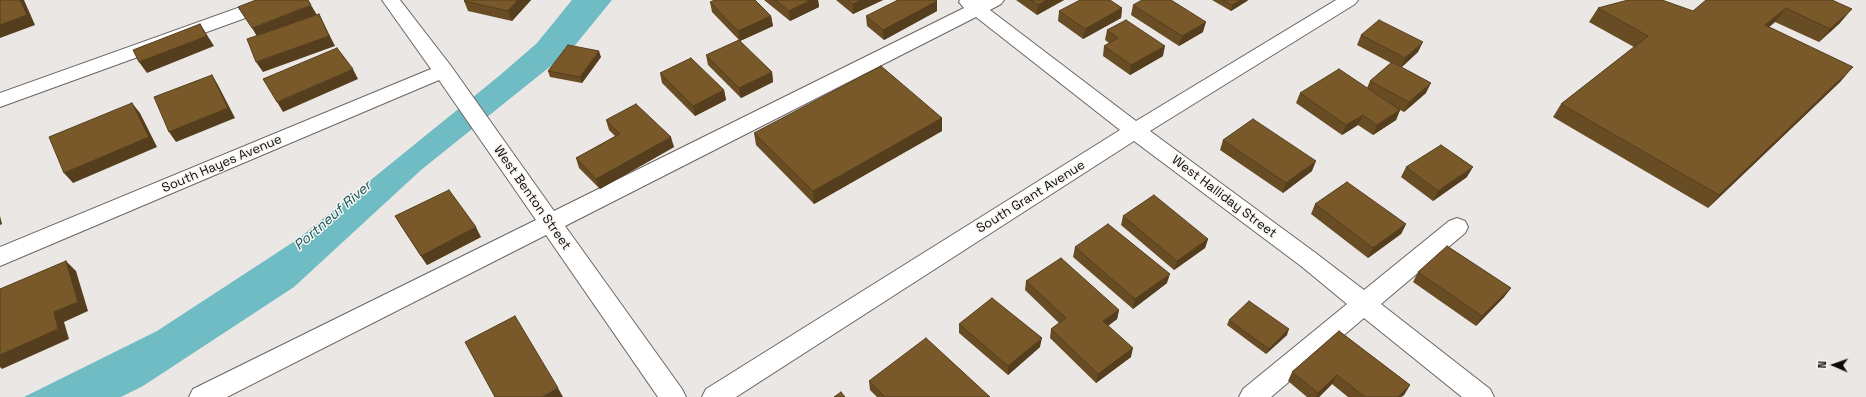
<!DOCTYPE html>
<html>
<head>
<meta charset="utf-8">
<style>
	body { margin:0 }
	#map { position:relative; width:1866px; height:397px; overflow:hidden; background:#ebe7e4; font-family:"Space Grotesk",sans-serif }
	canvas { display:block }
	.north { position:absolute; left:1814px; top:345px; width:40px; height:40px; -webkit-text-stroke:3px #f8f5f1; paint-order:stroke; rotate:272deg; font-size:11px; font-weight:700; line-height:16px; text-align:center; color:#0c0b0a }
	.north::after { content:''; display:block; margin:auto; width:14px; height:18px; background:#0c0b0a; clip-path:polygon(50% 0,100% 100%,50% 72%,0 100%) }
</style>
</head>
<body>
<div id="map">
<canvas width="1866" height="397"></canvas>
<div class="north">N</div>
</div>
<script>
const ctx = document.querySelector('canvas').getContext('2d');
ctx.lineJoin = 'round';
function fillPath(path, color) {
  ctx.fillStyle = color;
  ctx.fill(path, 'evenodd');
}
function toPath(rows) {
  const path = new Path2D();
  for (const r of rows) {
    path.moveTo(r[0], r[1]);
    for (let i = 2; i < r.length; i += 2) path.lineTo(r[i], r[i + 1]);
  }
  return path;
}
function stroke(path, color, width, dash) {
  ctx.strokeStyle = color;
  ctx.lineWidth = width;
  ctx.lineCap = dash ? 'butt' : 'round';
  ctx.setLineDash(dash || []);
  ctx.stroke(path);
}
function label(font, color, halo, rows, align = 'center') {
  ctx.font = font + ' "Space Grotesk",sans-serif';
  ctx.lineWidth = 3;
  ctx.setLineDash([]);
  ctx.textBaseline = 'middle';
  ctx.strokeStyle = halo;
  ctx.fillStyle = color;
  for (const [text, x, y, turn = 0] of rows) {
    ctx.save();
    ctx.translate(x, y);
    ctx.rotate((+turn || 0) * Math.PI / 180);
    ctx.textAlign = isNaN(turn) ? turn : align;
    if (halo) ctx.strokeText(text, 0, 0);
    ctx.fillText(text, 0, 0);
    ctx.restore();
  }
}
fillPath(toPath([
	[572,0,612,0,572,49,421,170,294,287,143,386,121,397,24,397,157,331,298,239,499,76,537,43]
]), '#70bcc4');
const minor = toPath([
	[260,0,287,0,284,4,0,107,0,93,260,0],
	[382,0,400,0,451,66,554,211,964,8,959,2,960,0,1004,0,1001,4,990,10,1136,121,1336,0,1358,0,1355,4,1150,131,1317,254,1364,290,1449,221,1457,218,1465,221,1468,227,1465,233,1381,304,1490,389,1494,397,1462,397,1364,318,1271,397,1239,397,1243,389,1347,304,1301,266,1134,141,736,397,702,397,706,389,1120,130,976,17,565,226,682,389,686,397,658,397,546,235,227,397,189,397,193,389,536,220,439,80,0,266,0,247,431,69,382,0]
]);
stroke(minor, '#696663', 2);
fillPath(minor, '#fff');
fillPath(toPath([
	[531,0,512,21,468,11,464,1],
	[764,0,818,0,819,7,790,21],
	[836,0,883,0,853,14],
	[1016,0,1064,0,1037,15],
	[1212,0,1248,0,1247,1,1231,11],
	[1832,0,1840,23,1819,42,1775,22,1769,27,1841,81,1708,208,1553,117,1561,104,1634,47,1589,22,1598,8,1693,11],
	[937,1,937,11,884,40,867,26,866,16],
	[710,2,771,16,773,26,740,41,712,12],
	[1133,5,1203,32,1179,46,1131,15],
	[1122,8,1121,18,1083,39,1058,21,1059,11],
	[1107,30,1163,56,1130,75,1103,56,1104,46,1109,43,1105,40],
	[1361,35,1418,52,1401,67,1426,93,1404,112,1400,110,1396,120,1373,135,1358,125,1342,135,1296,103,1300,93,1367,88,1370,81,1391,63,1357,45],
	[706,55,772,72,773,82,741,98,708,65],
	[601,57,582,83,550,77,548,71],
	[660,73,724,90,726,100,695,116,662,83],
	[942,118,942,131,814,204,756,145,754,133],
	[606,120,674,147,600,189,579,168,576,158,615,136,609,130],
	[1223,140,1312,171,1283,193,1220,150],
	[1406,167,1467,177,1433,201,1401,177],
	[1315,204,1406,224,1401,234,1368,258,1311,214],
	[395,216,481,237,427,265,401,226],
	[1123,216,1208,239,1205,248,1174,270,1121,225],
	[1075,247,1167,283,1133,309,1073,257],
	[1418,272,1511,288,1504,297,1476,326,1413,282],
	[1026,281,1119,310,1117,319,1108,326,1131,357,1096,383,1050,338,1051,329,1059,323,1025,290],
	[1229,320,1287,335,1266,354,1227,325],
	[959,324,1040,347,1008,375,959,333],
	[1339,331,1410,385,1404,395,1401,397,1348,397,1332,384,1319,397,1307,397,1288,381,1292,372],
	[869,381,990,397,877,397,870,390]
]), '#684c24');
fillPath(toPath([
	[20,0,24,0,35,25,0,38,0,25],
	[518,0,531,0,512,21,508,11],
	[811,0,818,0,819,7,790,21,789,11],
	[861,0,883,0,853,14,853,4],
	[1047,0,1064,0,1037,15,1038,5],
	[1241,0,1248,0,1247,1,1231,11,1232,5],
	[937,1,937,11,884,40,883,30],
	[311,5,317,15,258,38,252,28],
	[1122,8,1121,18,1083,39,1085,29],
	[1786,8,1775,22,1755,39,1765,25],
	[1852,9,1840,23,1819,42,1830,29],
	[319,14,335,46,263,72,256,62],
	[771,16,773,26,740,41,738,31],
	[1206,22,1203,32,1179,46,1182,36],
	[200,24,214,46,147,73,139,62],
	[1423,42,1418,52,1401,68,1405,58],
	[1165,46,1163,56,1130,75,1131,65],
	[599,51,601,57,582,83,580,77],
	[1853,67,1841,81,1708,208,1719,195],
	[353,69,358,79,283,112,277,102],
	[772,72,773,82,741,98,739,88],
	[212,75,218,85,235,118,176,142,169,132],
	[1431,83,1426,93,1404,112,1409,102],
	[724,90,726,100,695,116,693,106],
	[132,103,140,113,157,147,73,183,64,173],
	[1400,110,1396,120,1373,135,1377,125],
	[1363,115,1358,125,1342,135,1346,125],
	[942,118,942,131,814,204,813,191],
	[671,137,674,147,600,189,596,179],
	[1316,161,1312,171,1283,193,1286,183],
	[1473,167,1467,177,1433,201,1438,191],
	[0,216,2,224,0,225],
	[1406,224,1401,234,1368,258,1373,248],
	[476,227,481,237,427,265,421,256],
	[1208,239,1205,248,1174,270,1177,261],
	[66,261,76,271,88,311,64,322,69,339,2,369,0,367,0,355,54,312],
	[1170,274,1167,283,1133,309,1135,299],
	[1511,288,1504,297,1476,326,1482,316],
	[1119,310,1117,319,1101,331,1103,321],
	[1289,329,1287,335,1266,354,1269,349],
	[1042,338,1040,347,1008,375,1008,366],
	[1133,348,1131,357,1096,383,1098,374],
	[1337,375,1332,384,1319,397,1316,397,1318,393],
	[1410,385,1404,395,1401,397,1398,397],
	[558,388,563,397,542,397]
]), '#553e1d');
const building = toPath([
	[0,0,20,0,27,15,0,25,0,0],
	[256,0,308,0,311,5,252,28,238,7,256,0],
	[465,0,518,0,508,11,464,1,465,0],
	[715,0,755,0,771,16,738,31,710,2,715,0],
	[775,0,811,0,789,11,775,0],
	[848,0,861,0,853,4,848,0],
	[898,0,936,0,937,1,883,30,866,16,898,0],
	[1031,0,1047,0,1038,5,1031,0],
	[1080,0,1110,0,1122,8,1085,29,1059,11,1080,0],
	[1142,0,1171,0,1206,22,1182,36,1133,5,1142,0],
	[1223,0,1241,0,1232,5,1223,0],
	[1628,0,1662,0,1693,11,1706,0,1832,0,1852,9,1830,29,1786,8,1765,25,1853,67,1719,195,1561,104,1648,36,1598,8,1628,0],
	[319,14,329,36,256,62,247,39,319,14],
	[1126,20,1165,46,1131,65,1104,46,1118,38,1107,30,1126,20],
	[1379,20,1423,42,1405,58,1361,35,1379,20],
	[200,24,207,36,139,62,133,50,200,24],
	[739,40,772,72,739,88,706,55,739,40],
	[568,45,599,51,580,77,548,71,568,45],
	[337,48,353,69,277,102,263,79,337,48],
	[691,58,724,90,693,106,660,73,691,58],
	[1392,62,1431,83,1409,102,1370,81,1392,62],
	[881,66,942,118,813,191,754,133,881,66],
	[1339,69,1400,110,1377,125,1363,115,1346,125,1300,93,1339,69],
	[212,75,228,108,169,132,154,97,212,75],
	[132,103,149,137,64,173,49,137,132,103],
	[636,104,671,137,596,179,576,158,620,134,606,120,636,104],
	[1253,119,1316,161,1286,183,1223,140,1253,119],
	[1441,145,1473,167,1438,191,1406,167,1441,145],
	[1347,182,1406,224,1373,248,1315,204,1347,182],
	[449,190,476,227,421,256,395,216,449,190],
	[1154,195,1208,239,1177,261,1123,216,1154,195],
	[1108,224,1170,274,1135,299,1075,247,1108,224],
	[1447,246,1511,288,1482,316,1418,272,1447,246],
	[1061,258,1119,310,1103,321,1133,348,1098,374,1051,329,1066,318,1026,281,1061,258],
	[66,261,78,302,54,312,58,329,0,355,0,289,66,261],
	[992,298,1042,338,1008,366,959,324,992,298],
	[1249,301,1289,329,1269,349,1229,320,1249,301],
	[515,316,558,388,542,397,495,397,465,342,515,316],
	[1339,331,1410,385,1398,397,1365,397,1337,375,1318,393,1292,372,1339,331],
	[926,338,990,397,885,397,869,381,926,338],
	[841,392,845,397,834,397,841,392]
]);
fillPath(building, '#79582a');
stroke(building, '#553e1d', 1);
label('13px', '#0c0b0a', '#f8f5f1', [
	["South Hayes Avenue",222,164,-23],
	["South Grant Avenue",1031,197,-32],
	["West Halliday Street",1224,197,37],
	["West Benton Street",532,198,55]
]);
label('italic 14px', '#10545a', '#f8f5f1', [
	["Portneuf River",333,216,-41]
]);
</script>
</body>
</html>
